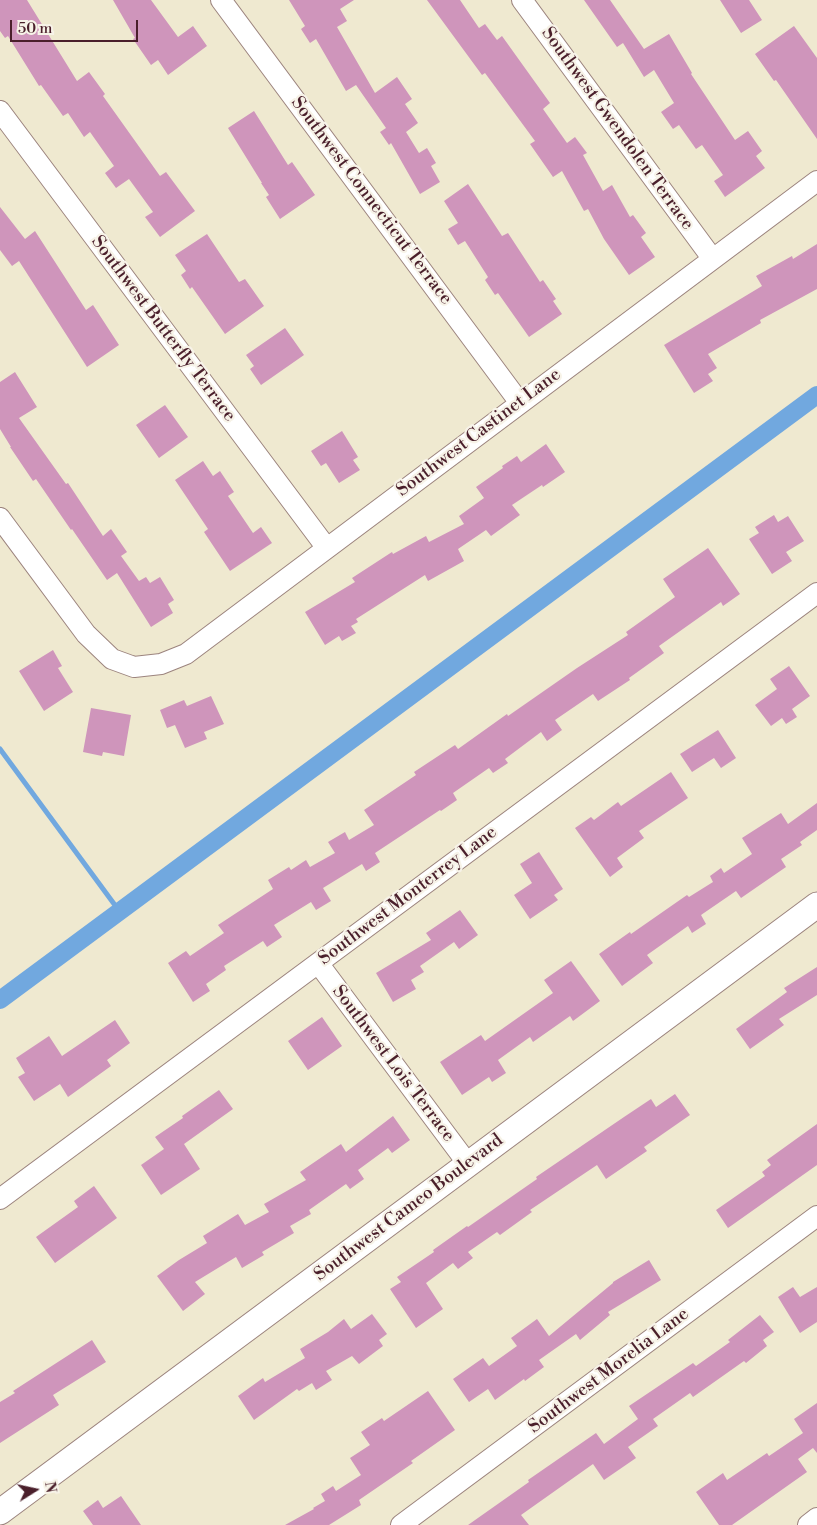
<!DOCTYPE html>
<html>
<head>
<meta charset="utf-8">
<style>
	body { margin:0 }
	#map { position:relative; width:817px; height:1525px; overflow:hidden; background:#efe9d0; font-family:"Libre Bodoni",serif }
	canvas { display:block }
	.north { position:absolute; left:10px; top:1465px; width:50px; height:50px; -webkit-text-stroke:4px #f7f3e8; paint-order:stroke; rotate:80deg; font-size:14px; font-weight:700; line-height:20px; text-align:center; color:#4a1f2b }
	.north::after { content:''; display:block; margin:auto; width:18px; height:22px; background:#4a1f2b; clip-path:polygon(50% 0,100% 100%,50% 72%,0 100%) }
	.scale { position:absolute; left:10px; top:20px; width:128px; height:22px; box-sizing:border-box; border:2px solid #4a1f2b; border-top:0; padding-left:6px; font-size:15px; line-height:18px; white-space:nowrap; color:#4a1f2b; -webkit-text-stroke:4px #f7f3e8; paint-order:stroke }
</style>
</head>
<body>
<div id="map">
<canvas width="817" height="1525"></canvas>
<div class="north">N</div>
<div class="scale">50 m</div>
</div>
<script>
const ctx = document.querySelector('canvas').getContext('2d');
ctx.lineJoin = 'round';
function toPath(rows) {
  const path = new Path2D();
  for (const r of rows) {
    path.moveTo(r[0], r[1]);
    for (let i = 2; i < r.length; i += 2) path.lineTo(r[i], r[i + 1]);
  }
  return path;
}
function stroke(path, color, width, dash) {
  ctx.strokeStyle = color;
  ctx.lineWidth = width;
  ctx.lineCap = dash ? 'butt' : 'round';
  ctx.setLineDash(dash || []);
  ctx.stroke(path);
}
function fillPath(path, color) {
  ctx.fillStyle = color;
  ctx.fill(path, 'evenodd');
}
function label(font, color, halo, rows, align = 'center') {
  ctx.font = font + ' "Libre Bodoni",serif';
  ctx.lineWidth = 4.5;
  ctx.setLineDash([]);
  ctx.textBaseline = 'middle';
  ctx.strokeStyle = halo;
  ctx.fillStyle = color;
  for (const [text, x, y, turn = 0] of rows) {
    ctx.save();
    ctx.translate(x, y);
    ctx.rotate((+turn || 0) * Math.PI / 180);
    ctx.textAlign = isNaN(turn) ? turn : align;
    if (halo) ctx.strokeText(text, 0, 0);
    ctx.fillText(text, 0, 0);
    ctx.restore();
  }
}
stroke(toPath([
	[0,749,120,912]
]), '#71a8df', 5);
stroke(toPath([
	[0,1000,817,395]
]), '#71a8df', 18);
fillPath(toPath([
	[0,0,27,0,77,81,89,72,105,94,103,96,160,176,166,172,195,211,160,237,145,217,153,212,129,179,116,188,105,173,114,166,90,132,84,137,68,113,63,116,41,85,39,86,8,36,5,38,0,31],
	[113,0,151,0,178,37,193,26,207,46,168,75,158,60,151,65,133,39,135,38],
	[289,0,354,0,340,9,347,21,337,27,375,93,397,77,412,99,405,104,418,123,406,132,419,153,427,148,436,163,431,166,440,182,420,194,391,143,389,145,380,132,386,128,356,85,346,91,316,39,310,43,301,29,305,26],
	[427,0,460,0,479,28,485,24,497,40,502,36,550,103,543,109,567,143,575,137,587,153,583,155,603,191,612,185,630,217,633,215,646,233,641,237,655,257,629,275,604,239,588,209,584,211,562,171,553,177,530,144,535,141,485,73,482,75],
	[584,0,610,0,644,49,669,34,692,73,691,74,735,140,748,131,762,151,756,156,765,168,725,197,714,181,723,175,702,145,696,149,679,125,673,129,661,112,674,103,654,70,644,77,623,43,617,47],
	[720,0,749,0,762,20,741,33],
	[794,26,817,58,817,139,776,80,774,81,755,54],
	[254,111,288,165,292,162,315,195,280,219,266,197,269,195,261,183,262,183,228,128],
	[468,184,502,236,508,233,540,282,543,280,556,299,553,301,562,314,529,337,498,293,495,295,485,280,488,277,465,241,458,245,448,229,458,223,444,201],
	[0,207,25,239,35,231,86,310,93,305,119,345,87,367,19,261,12,266,0,250],
	[207,234,239,282,245,279,264,306,225,334,192,287,190,289,181,275,186,271,175,255],
	[817,244,817,289,760,320,761,323,708,354,717,368,708,374,713,381,694,393,664,345,762,286,756,276,792,256,793,259],
	[285,328,304,355,261,385,250,369,254,366,246,355],
	[15,372,37,407,19,418,66,484,68,483,103,536,111,529,127,552,121,556,139,581,146,577,150,583,160,577,174,600,168,604,173,613,151,627,117,573,107,580,72,529,71,530,36,479,33,481,10,447,11,447,0,429,0,382],
	[165,405,188,437,159,458,136,425],
	[342,431,358,457,353,460,360,470,339,483,326,463,321,466,311,451],
	[546,444,565,472,543,487,542,485,512,505,520,515,491,536,486,530,458,549,464,561,428,581,425,575,356,619,358,622,351,626,356,633,342,641,339,636,325,645,305,612,355,582,352,578,392,552,393,554,426,536,429,542,464,524,459,516,484,498,476,487,503,468,502,466,517,456,521,462],
	[203,461,213,476,220,471,234,492,228,496,253,533,261,527,272,543,230,571,204,532,208,529,175,480],
	[774,515,778,522,788,516,804,541,786,552,792,561,772,574,749,539,759,533,755,527],
	[708,548,740,594,723,606,721,602,659,646,664,653,629,678,630,680,598,701,593,694,555,720,562,730,547,741,541,732,505,759,508,763,493,773,489,768,453,793,457,800,441,811,440,810,375,853,380,862,366,871,362,864,323,888,331,901,316,910,311,902,274,925,282,937,267,947,263,941,224,966,226,970,206,984,210,991,193,1002,168,963,186,951,190,956,224,933,218,925,273,889,268,880,289,867,291,870,306,860,310,867,335,853,328,842,345,832,349,840,374,825,364,810,416,775,414,772,455,745,458,749,507,714,508,716,577,668,628,635,626,632,675,597,663,579],
	[53,650,62,666,58,668,73,692,44,711,19,671],
	[789,666,810,696,792,709,797,717,786,724,782,718,771,726,755,705,777,689,770,679],
	[211,696,224,724,204,732,207,739,185,748,175,725,167,728,160,710,184,700,187,706],
	[91,708,131,715,124,756,103,752,102,756,83,752],
	[718,730,736,758,721,768,714,758,692,772,680,754],
	[671,772,688,798,639,831,644,838,617,858,623,867,610,877,575,828,591,817,594,820,618,802,621,806],
	[817,803,817,830,800,842,802,845,781,859,786,867,741,898,736,891,701,915,706,924,692,933,688,926,647,955,653,963,622,986,599,954,630,932,631,934,687,895,689,897,713,882,710,876,721,868,724,873,752,854,742,838,781,813,788,824],
	[539,852,563,889,554,895,558,900,530,919,514,895,532,883,520,864],
	[460,910,478,935,459,949,454,942,420,966,424,972,411,980,416,989,393,1002,376,973,431,940,426,933],
	[571,961,600,1001,573,1021,570,1016,533,1042,530,1037,498,1060,506,1073,492,1082,489,1077,462,1095,440,1062,481,1035,485,1041,553,993,544,980],
	[817,967,817,995,779,1019,784,1025,750,1049,736,1029,787,992,784,988],
	[322,1017,342,1046,308,1070,288,1041],
	[115,1020,130,1043,107,1060,111,1066,68,1097,60,1084,34,1101,18,1077,25,1073,16,1058,49,1036,62,1056],
	[219,1090,233,1109,184,1144,200,1169,161,1195,141,1165,164,1149,155,1137,183,1118,182,1116],
	[675,1094,690,1115,644,1147,647,1151,606,1179,597,1165,530,1210,532,1212,500,1235,497,1232,468,1252,473,1258,458,1269,453,1263,426,1283,443,1309,416,1328,390,1289,401,1282,397,1277,434,1252,433,1250,467,1226,468,1227,537,1179,536,1177,624,1117,651,1099,656,1107],
	[393,1116,410,1140,392,1153,388,1148,358,1170,364,1179,350,1189,346,1184,309,1210,311,1214,290,1226,294,1233,262,1252,264,1255,242,1268,236,1257,195,1282,205,1294,183,1311,157,1276,179,1260,207,1243,203,1236,238,1214,245,1225,269,1212,264,1204,306,1180,300,1172,341,1144,346,1152],
	[817,1124,817,1165,728,1228,716,1210,765,1176,762,1172,771,1165,767,1160],
	[94,1186,117,1218,55,1263,36,1237,78,1207,74,1201],
	[649,1260,661,1280,608,1312,610,1315,580,1340,576,1334,539,1360,544,1367,525,1381,524,1379,495,1400,488,1389,469,1402,453,1379,483,1358,489,1366,517,1346,511,1338,537,1319,549,1336,613,1283,613,1282],
	[793,1287,800,1297,817,1287,817,1322,800,1333,778,1297],
	[372,1314,387,1334,379,1340,383,1346,359,1364,352,1356,326,1371,332,1380,316,1390,312,1383,299,1391,297,1389,254,1420,238,1396,263,1378,265,1382,305,1358,300,1349,328,1332,344,1319,351,1329],
	[760,1315,774,1332,763,1340,767,1346,746,1363,744,1361,693,1397,690,1393,653,1419,658,1426,628,1447,636,1458,604,1480,593,1464,521,1515,529,1525,468,1525,529,1482,528,1480,596,1433,604,1444,638,1419,629,1406,693,1363,696,1366,730,1342,728,1340],
	[92,1340,106,1362,53,1395,59,1405,0,1443,0,1402,15,1393,13,1391],
	[428,1391,455,1430,411,1461,413,1463,359,1500,361,1505,329,1525,285,1525,314,1509,313,1508,325,1501,321,1494,333,1486,336,1491,361,1475,350,1458,370,1445,361,1432,382,1418,384,1421],
	[817,1403,817,1453,813,1448,798,1459,807,1472,732,1525,719,1525,696,1492,723,1473,727,1480,767,1453,769,1456,803,1433,794,1419],
	[121,1496,141,1525,93,1525,83,1511,98,1500,103,1508]
]), '#cf95bb');
const minor = toPath([
	[221,0,520,403],
	[522,0,712,258],
	[0,111,326,547],
	[0,518,86,634,112,659,134,667,161,664,186,654,817,181],
	[318,963,468,1164],
	[0,1199,817,593],
	[401,1525,817,1216],
	[808,1525,817,1518]
]);
const tertiary = toPath([
	[0,1512,817,905]
]);
stroke(minor, '#9c847e', 22);
stroke(tertiary, '#9c847e', 27);
stroke(minor, '#fff', 20);
stroke(tertiary, '#fff', 25);
label('18px', '#4a1f2b', '#f7f3e8', [
	["Southwest Gwendolen Terrace",617,129,54],
	["Southwest Connecticut Terrace",371,201,53],
	["Southwest Butterfly Terrace",163,329,53],
	["Southwest Castinet Lane",479,433,-37],
	["Southwest Monterrey Lane",408,896,-37],
	["Southwest Lois Terrace",393,1064,53],
	["Southwest Cameo Boulevard",409,1208,-37],
	["Southwest Morelia Lane",609,1371,-37]
]);
</script>
</body>
</html>
